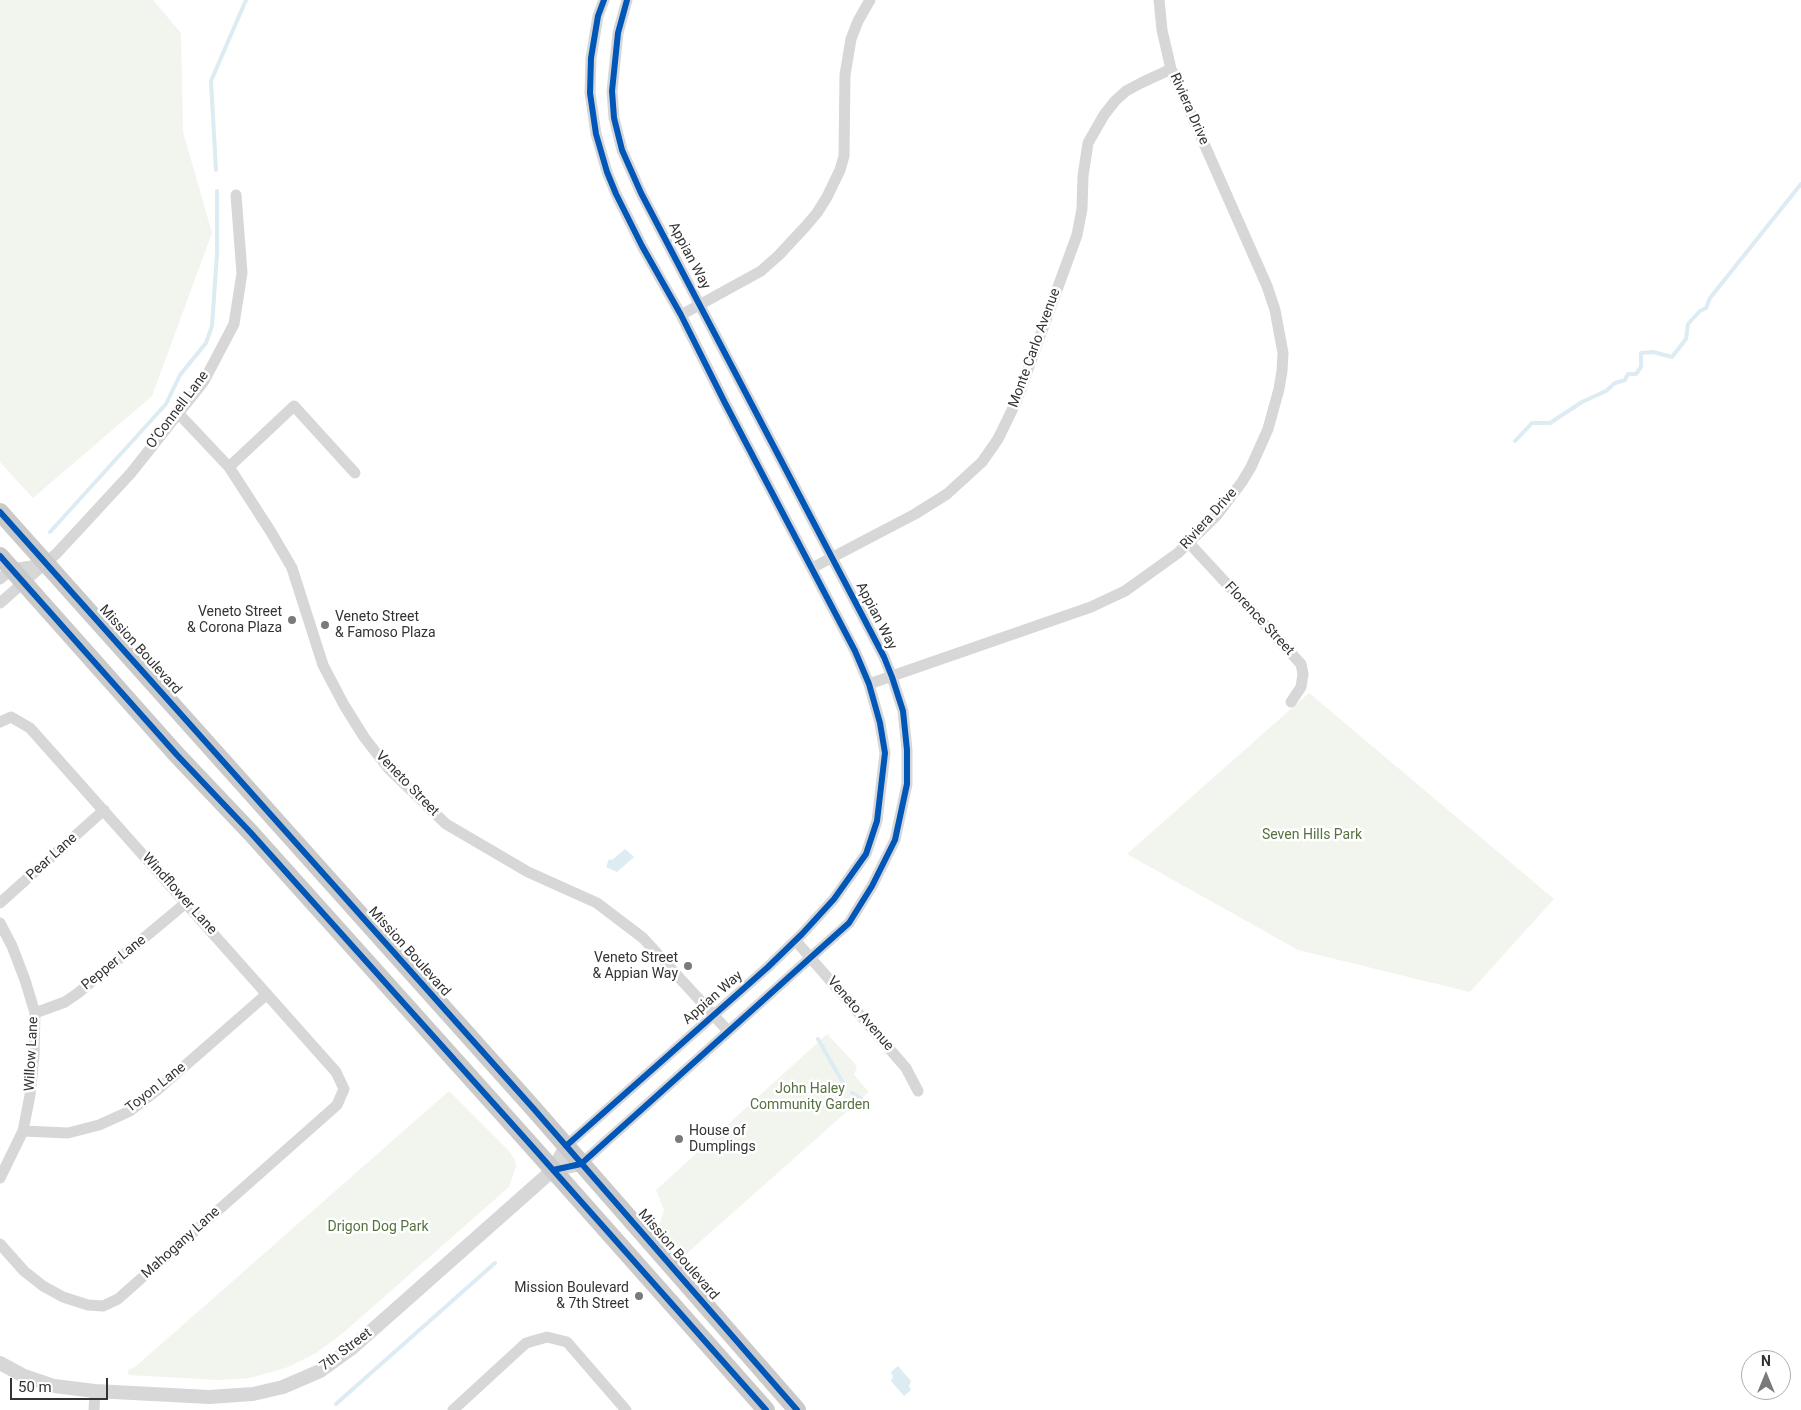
<!DOCTYPE html>
<html>
<head>
<meta charset="utf-8">
<style>
	body { margin:0 }
	#map { position:relative; width:1801px; height:1410px; overflow:hidden; background:#fff; font-family:Roboto,sans-serif }
	canvas { display:block }
	.north { position:absolute; left:1741px; top:1350px; width:50px; height:50px; box-sizing:border-box; background:#fff; border:1px solid #adadad; border-radius:50%; rotate:0deg; font-size:14px; font-weight:700; line-height:20px; text-align:center; color:#333 }
	.north::after { content:''; display:block; margin:auto; width:18px; height:22px; background:#7a7a7a; clip-path:polygon(50% 0,100% 100%,50% 72%,0 100%) }
	.scale { position:absolute; left:10px; top:1378px; width:98px; height:22px; box-sizing:border-box; border:2px solid #333; border-top:0; padding-left:6px; font-size:15px; line-height:18px; white-space:nowrap; color:#333; -webkit-text-stroke:4px #fff; paint-order:stroke }
</style>
</head>
<body>
<div id="map">
<canvas width="1801" height="1410"></canvas>
<div class="north">N</div>
<div class="scale">50 m</div>
</div>
<script>
const ctx = document.querySelector('canvas').getContext('2d');
ctx.lineJoin = 'round';
function fillPath(path, color) {
  ctx.fillStyle = color;
  ctx.fill(path, 'evenodd');
}
function toPath(rows) {
  const path = new Path2D();
  for (const r of rows) {
    path.moveTo(r[0], r[1]);
    for (let i = 2; i < r.length; i += 2) path.lineTo(r[i], r[i + 1]);
  }
  return path;
}
function stroke(path, color, width, dash) {
  ctx.strokeStyle = color;
  ctx.lineWidth = width;
  ctx.lineCap = dash ? 'butt' : 'round';
  ctx.setLineDash(dash || []);
  ctx.stroke(path);
}
function label(font, color, halo, rows, align = 'center') {
  ctx.font = font + ' Roboto,sans-serif';
  ctx.lineWidth = 5;
  ctx.setLineDash([]);
  ctx.textBaseline = 'middle';
  ctx.strokeStyle = halo;
  ctx.fillStyle = color;
  for (const [text, x, y, turn = 0] of rows) {
    ctx.save();
    ctx.translate(x, y);
    ctx.rotate((+turn || 0) * Math.PI / 180);
    ctx.textAlign = isNaN(turn) ? turn : align;
    if (halo) ctx.strokeText(text, 0, 0);
    ctx.fillText(text, 0, 0);
    ctx.restore();
  }
}
fillPath(toPath([
	[0,0,153,0,181,33,183,132,212,233,152,396,33,498,0,462],
	[1309,693,1554,899,1470,992,1298,950,1127,854],
	[827,1034,857,1066,854,1075,869,1092,684,1256,658,1228,664,1210,656,1190],
	[449,1091,510,1152,515,1160,516,1166,509,1187,343,1333,316,1353,288,1367,250,1378,218,1380,128,1375,128,1370,135,1367]
]), '#f1f5ed');
fillPath(toPath([
	[625,849,634,857,617,872,606,867,609,859,612,860],
	[898,1366,911,1381,909,1386,911,1390,904,1396,891,1381,893,1377,891,1372]
]), '#ddebf3');
stroke(toPath([
	[216,170,211,81,246,0],
	[1515,441,1532,423,1550,423,1582,402,1606,391,1615,383,1625,380,1628,374,1636,374,1641,367,1641,353,1653,352,1672,357,1686,339,1688,324,1700,311,1706,308,1710,298,1801,184],
	[50,532,166,404,180,375,206,343,212,326,217,254,217,191],
	[818,1039,843,1083],
	[852,1093,866,1102],
	[336,1404,495,1263]
]), '#ddebf3', 4);
stroke(toPath([
	[681,315,761,271,779,255,805,227,817,213,827,197,840,170,844,156,845,75,851,39,858,21,870,0],
	[179,414,229,467,271,532,292,568,323,665,344,705,364,737,388,768,446,824,528,872,597,903,643,938,728,1031],
	[229,467,294,406,355,473],
	[1189,543,1301,664,1303,674,1301,687,1291,702],
	[812,568,915,514,947,494,982,462,998,439,1016,402,1077,235,1082,209,1083,176,1088,143,1104,115,1115,101,1126,91,1141,83,1171,69],
	[0,579,12,569,44,564],
	[0,603,57,553,131,473,204,381,234,324,242,273,236,195],
	[869,684,1091,607,1125,591,1178,553,1217,515,1242,482,1251,467,1268,429,1279,389,1282,371,1283,353,1275,310,1267,286,1171,69,1162,30,1159,0],
	[0,722,11,717,30,728,336,1072,344,1089,337,1105,118,1299,103,1306,88,1305,63,1297,43,1286,24,1271,0,1244],
	[0,903,104,810],
	[0,923,12,946,25,980,35,1013,34,1056,30,1095,23,1131,0,1178],
	[796,941,906,1068,918,1091],
	[35,1013,65,1002,78,993,187,902],
	[23,1131,68,1133,99,1125,130,1111,156,1091,267,994],
	[566,1146,768,967,802,934,834,899,866,854,877,821,885,753,880,723,869,684,855,651,725,403,681,315,642,246,616,194,607,172,596,134,590,93,591,58,598,16,604,0],
	[581,1164,849,923,872,886,895,840,907,784,907,750,903,711,892,677,884,657,641,193,622,150,614,118,612,91,618,33,627,0],
	[94,1410,95,1391],
	[453,1410,526,1343,547,1337,567,1342,626,1410]
]), '#d7d7d7', 11);
stroke(toPath([
	[553,1170,581,1164],
	[0,1363,22,1375,54,1386,95,1391,209,1397,253,1394,283,1387,320,1371,352,1348,553,1170,566,1146]
]), '#d7d7d7', 14);
stroke(toPath([
	[0,512,533,1108,797,1410],
	[0,556,177,755,251,833,530,1144,766,1410]
]), '#cacaca', 18);
stroke(toPath([
	[0,512,533,1108,797,1410],
	[0,556,177,755,251,833,530,1144,766,1410],
	[566,1146,768,967,802,934,834,899,866,854,877,821,885,753,880,723,869,684,855,651,725,403,681,315,642,246,616,194,607,172,596,134,590,93,591,58,598,16,604,0],
	[553,1170,581,1164,849,923,872,886,895,840,907,784,907,750,903,711,892,677,884,657,641,193,622,150,614,118,612,91,618,33,627,0]
]), '#0057b8', 6);
for (const [x, y, r, color] of [
	[292,620,5,"#7a7a7a"],
	[325,625,5,"#7a7a7a"],
	[688,966,5,"#7a7a7a"],
	[679,1139,5,"#7a7a7a"],
	[639,1296,5,"#7a7a7a"]
]) {
  const dot = new Path2D();
  dot.arc(x, y, r, 0, 2 * Math.PI);
  ctx.fillStyle = color;
  ctx.fill(dot);
  stroke(dot, '#fff', 2);
}
label('14px', '#333', '#fff', [
	["Riviera Drive",1189,109,66],
	["Appian Way",689,256,62],
	["Monte Carlo Avenue",1035,348,-70],
	["O’Connell Lane",178,410,-53],
	["Riviera Drive",1209,519,-48],
	["Appian Way",876,616,63],
	["Florence Street",1259,619,47],
	["Mission Boulevard",140,650,48],
	["Veneto Street",407,784,46],
	["Pear Lane",52,857,-42],
	["Windflower Lane",179,894,48],
	["Mission Boulevard",409,952,48],
	["Pepper Lane",114,963,-39],
	["Appian Way",713,998,-41],
	["Veneto Avenue",860,1014,49],
	["Willow Lane",32,1054,-87],
	["Toyon Lane",156,1088,-38],
	["Mahogany Lane",181,1243,-42],
	["Mission Boulevard",678,1255,49],
	["7th Street",346,1350,-37]
]);
label('14px', '#333', '#fff', [
	["Veneto Street",282,612],
	["& Corona Plaza",282,628],
	["Veneto Street",335,617,"left"],
	["& Famoso Plaza",335,633,"left"],
	["Veneto Street",678,958],
	["& Appian Way",678,974],
	["House of",689,1131,"left"],
	["Dumplings",689,1147,"left"],
	["Mission Boulevard",629,1288],
	["& 7th Street",629,1304]
], 'right');
label('14px', '#56703f', '#fff', [
	["Seven Hills Park",1312,835],
	["John Haley",810,1089],
	["Community Garden",810,1105],
	["Drigon Dog Park",378,1227]
]);
</script>
</body>
</html>
